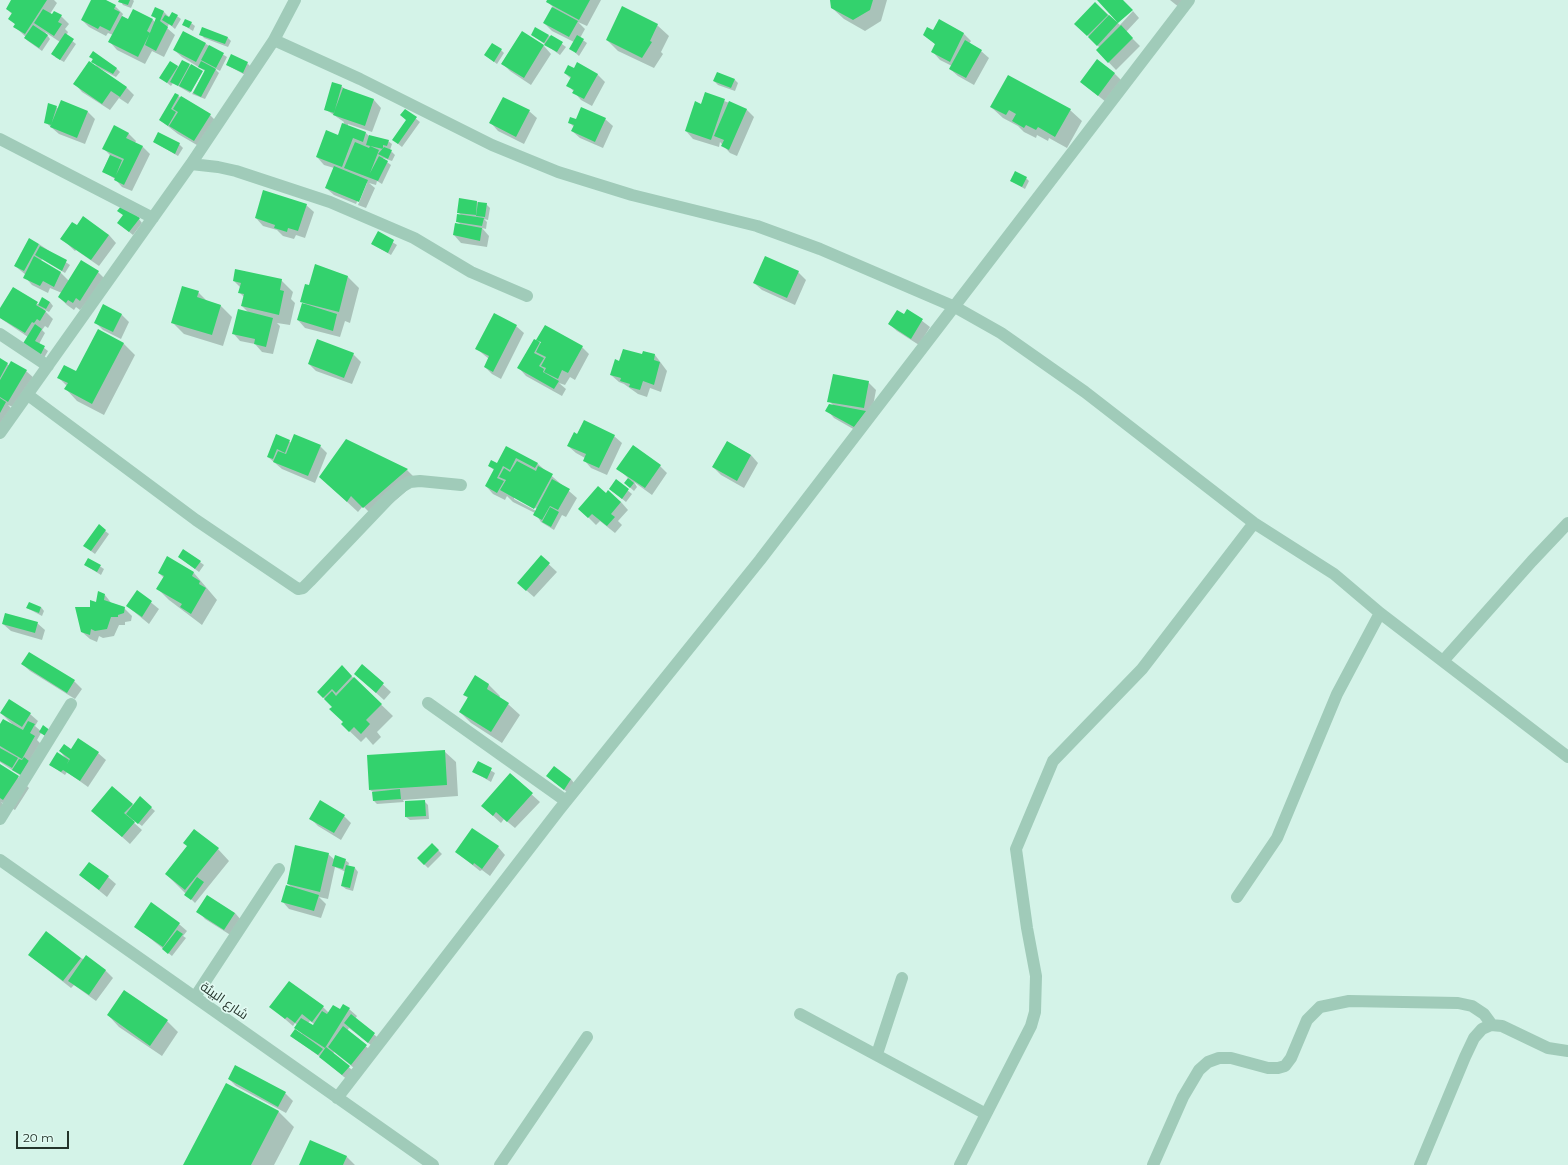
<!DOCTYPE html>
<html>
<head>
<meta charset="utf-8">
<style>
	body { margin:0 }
	#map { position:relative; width:1568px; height:1165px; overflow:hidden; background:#d4f3e8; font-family:Montserrat,sans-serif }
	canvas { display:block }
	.scale { position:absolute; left:16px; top:1131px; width:53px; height:18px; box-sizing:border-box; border:2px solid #24342b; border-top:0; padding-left:5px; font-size:12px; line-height:14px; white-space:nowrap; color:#24342b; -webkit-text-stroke:3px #e1faf2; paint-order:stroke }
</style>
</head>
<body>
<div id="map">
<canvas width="1568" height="1165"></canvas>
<div class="scale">20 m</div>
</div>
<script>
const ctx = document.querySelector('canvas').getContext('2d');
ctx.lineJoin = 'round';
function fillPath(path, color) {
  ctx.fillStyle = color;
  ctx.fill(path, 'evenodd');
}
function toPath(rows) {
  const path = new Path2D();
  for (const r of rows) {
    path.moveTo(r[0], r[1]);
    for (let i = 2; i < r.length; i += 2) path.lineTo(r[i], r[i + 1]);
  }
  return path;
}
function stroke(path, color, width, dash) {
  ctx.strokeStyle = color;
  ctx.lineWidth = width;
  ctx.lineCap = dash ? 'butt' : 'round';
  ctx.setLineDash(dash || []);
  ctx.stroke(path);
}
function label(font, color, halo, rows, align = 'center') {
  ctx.font = font + ' Montserrat,Cairo,sans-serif';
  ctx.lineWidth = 3.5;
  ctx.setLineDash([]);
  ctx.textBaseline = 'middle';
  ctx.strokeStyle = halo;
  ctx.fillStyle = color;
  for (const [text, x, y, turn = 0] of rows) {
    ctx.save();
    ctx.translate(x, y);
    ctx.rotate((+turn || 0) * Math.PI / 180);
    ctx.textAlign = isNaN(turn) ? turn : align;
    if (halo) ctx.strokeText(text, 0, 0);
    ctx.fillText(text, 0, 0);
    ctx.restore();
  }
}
fillPath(toPath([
	[13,0,54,0,57,3,50,14,61,16,69,24,65,29,68,32,66,36,76,44,64,62,55,57,60,42,45,32,50,39,42,51,28,41,25,38,26,37,15,27,16,25,10,19,13,15,7,9],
	[92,0,104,0,115,6,123,14,122,16,129,20,153,20,155,22,156,19,152,15,156,9,164,12,170,18,177,16,181,19,175,29,169,24,167,28,175,35,164,57,152,51,145,64,117,50,110,42,113,35,108,33,106,36,89,27,82,20],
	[120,0,133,0,134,1,131,8,123,5],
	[548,0,601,0,587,26,578,22,585,29,580,38,587,43,579,56,571,49,574,42,552,31,544,23,553,7,548,2],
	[831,0,887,0,881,21,865,31,844,19,832,8],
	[1170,0,1187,0,1180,8],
	[1095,3,1120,25,1133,11,1139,18,1126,32,1140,46,1116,70,1097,50,1100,48,1076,23],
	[191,23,195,26,193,31,183,25],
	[657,25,669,36,661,52,663,54,654,68,618,51,607,40],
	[522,32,544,46,551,54,531,85,510,71,502,63],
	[963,33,971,41,969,44,981,51,989,58,974,85,958,76,950,69,952,66,940,60,933,52,936,45,925,35],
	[201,34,227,37,231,41,228,47,204,38],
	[532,35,551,36,566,47,560,55],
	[206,44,227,57,220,71,214,68,219,73,205,99,192,94,205,71,182,57,174,50],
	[501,50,504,53,497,64,485,55],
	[91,57,116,68,120,72,116,77,97,67],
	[170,62,179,67,189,65,202,72,190,93,173,83,171,86,161,78],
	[89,63,127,88,134,95,128,104,119,98,110,110,82,92,75,84],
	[247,63,251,67,247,76,227,65],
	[574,69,597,74,605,82,592,106,581,100,568,85,571,79,565,73],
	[1114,73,1122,81,1106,102,1081,82],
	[735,80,738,83,735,91,718,85,714,81],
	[341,86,345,89,374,100,381,108,372,132,348,124,348,126,366,133,369,136,388,141,392,144,390,150,395,155,392,161,383,158,383,159,391,165,382,184,377,181,376,185,369,183,375,188,366,208,358,205,367,183,365,183,356,204,334,195,326,188,334,168,324,165,317,157,338,136,344,122,325,109],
	[175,94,210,115,217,122,202,148,178,134,160,120],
	[705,94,746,109,754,117,737,156,730,153,720,142,719,147,693,139,686,131,701,105],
	[56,107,59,109,88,112,95,119,85,144,59,134,45,122],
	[991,107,1070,110,1082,121,1067,148,1049,138,1048,141,1037,135,1036,138,1024,132,1018,126,1003,118],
	[405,110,420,122,402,147,397,143,407,120],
	[529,111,537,118,524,144,498,131,491,123],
	[605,119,613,126,603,148,580,138,572,131,574,127,569,122],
	[128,133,136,141,135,143,143,147,150,154,132,191,122,187,115,179,103,171,110,155,104,149],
	[154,142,179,144,183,148,178,156],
	[1026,178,1029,181,1025,189,1011,181],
	[477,202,486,204,490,208,488,220,484,219,487,222,486,229,482,228,489,236,487,247,461,243,454,235,461,225,457,221,461,215,458,212],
	[306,205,314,212,305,238,296,235,294,239,283,236,277,230,263,226,256,218],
	[122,214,139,219,142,223,133,235,118,223,124,216],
	[77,226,109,235,116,243,99,266,76,250,75,251,61,238],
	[378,233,397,245,391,255,372,244],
	[39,244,70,265,65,273,42,259,41,261,61,273,69,281,82,262,98,272,106,280,80,310,76,307,74,310,67,305,59,297,62,293,50,288,48,293,32,285,25,277,26,275,15,266],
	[798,272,806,280,795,305,762,290,754,283],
	[348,277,359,288,350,323,345,321,340,337,305,328,298,320,306,305,302,301,310,287],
	[281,280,293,292,291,299,295,303,290,325,277,323,280,326,273,354,262,352,255,344,240,341,233,333,248,312,242,306,244,297,240,293,241,288,234,281],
	[13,288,39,305,50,302,53,306,49,312,43,309,53,319,48,328,45,326,42,330,45,333,39,344,48,351,44,358,28,337,0,318,0,310],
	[198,292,208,302,220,305,232,317,223,346,184,334,172,322],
	[104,306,122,315,129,322,121,339,103,330,95,322],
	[908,310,930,327,919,345,897,331,889,324,904,316],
	[516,326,524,333,501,379,492,374,485,367,489,359,477,349],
	[98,331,124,344,135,355,104,415,77,401,66,389,67,386,58,377,76,372],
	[538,340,582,347,589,354,575,380,570,377,565,385,559,383,566,389,562,396,526,376,519,368,534,341,543,344],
	[644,352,655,355,667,371,661,392,650,388,647,397,638,394,624,384,619,382,611,375,642,356],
	[353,354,361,362,352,384,316,371,309,364],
	[0,359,10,366,26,371,34,378,16,408,8,405,13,410,0,427],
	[868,382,876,390,871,417,862,434,834,418,827,410,833,405,829,401],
	[276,435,292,443,320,446,327,453,315,483,282,469,268,457],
	[578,435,614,436,622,443,607,475,591,468,584,460,585,458,576,453,568,446],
	[727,442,751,455,758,463,744,488,721,475,713,467],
	[506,447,538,464,577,498,566,517,562,515,554,530,541,522,535,513,513,502,507,496,505,500,493,494,486,486,494,470,489,466,497,464],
	[514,496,539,510,538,512,514,499],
	[660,466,667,473,652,495,634,482,637,487,634,491,625,483,629,479,618,468],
	[407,470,418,481,375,518,363,506,358,512,332,488],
	[616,481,632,494,626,502,610,489],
	[606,494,621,502,628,510,618,521,622,525,615,533,600,521,596,525,587,516],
	[99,526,109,534,95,554,84,546],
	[179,557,200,562,204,565,199,572],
	[541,557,557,572,534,597,526,590],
	[168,558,194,573,217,600,202,625,169,600,157,588,164,578,159,573],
	[89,559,104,569,101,575,85,565],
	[137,591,159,609,149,624,127,606],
	[105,595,112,604,124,608,132,616,131,621,125,622,125,625,119,625,114,636,103,638,99,636,97,642,90,639,82,632,91,608],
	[41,607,44,611,42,616,27,608],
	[37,623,45,630,42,640,11,631,3,624],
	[29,653,74,681,82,689,75,699,30,671,22,664],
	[363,666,391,692,384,700,355,674],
	[342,667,393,716,377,732,381,737,373,745,366,737,361,742,342,724,344,722,333,707,318,692],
	[476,677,489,685,500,696,499,698,508,704,520,715,502,743,471,723,460,712,468,698,464,695],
	[1,713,30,714,38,721,35,726,51,740,41,733,37,740,42,745,24,778,0,762,0,726,12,724],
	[71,750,98,753,106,760,88,787,67,772,65,775,50,765,67,760,60,751],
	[444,751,456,762,458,796,403,800,404,802,377,804,374,801,373,792,370,790],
	[478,763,495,773,491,782,474,772],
	[0,765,18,777,29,788,15,810,1,802,9,811,0,824],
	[510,775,540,802,515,828,504,819,501,823,490,813],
	[547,776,571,779,574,783,567,792],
	[112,788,134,806,140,798,155,811,142,826,134,820,132,821,142,830,130,844,93,811],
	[424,801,428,805,429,819,410,820,406,817],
	[344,816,351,823,341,840,318,826,310,818],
	[432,844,442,854,428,868,418,858],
	[498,847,505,855,490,876,482,870,480,871,456,852],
	[218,849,229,861,195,903,166,874],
	[328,854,335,860,345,860,349,863,348,867,355,868,358,872,353,891,346,889,342,886,346,872,335,867,328,899,319,897,326,904,321,918,289,909,282,901,292,888,288,884],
	[80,875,108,877,116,884,107,897],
	[198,911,235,913,242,921,232,936,205,919],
	[179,924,187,931,183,936,186,938,172,956,135,926],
	[29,955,81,958,105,970,113,978,96,1001,74,985,71,988],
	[271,1007,323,1007,329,1013,349,1009,357,1016,355,1019,382,1041,376,1049,349,1028,347,1031,374,1053,359,1072,334,1052,333,1054,357,1074,350,1082,319,1056,295,1039,291,1036,302,1034,296,1028,297,1025,295,1023,293,1026],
	[310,1021,314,1024,313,1026,308,1023],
	[108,1015,167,1021,178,1032,162,1056,119,1027],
	[229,1079,285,1093,293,1101,286,1113,236,1086],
	[226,1084,279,1112,294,1127,274,1165,184,1165],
	[346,1156,355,1165,300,1165]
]), '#0003');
fillPath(toPath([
	[11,0,47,0,25,34,13,27,15,24,8,19,12,13,6,9],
	[91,0,106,0,116,5,114,9,120,12,110,31,100,26,98,29,81,20],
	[119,0,130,0,128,5,118,2],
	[547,0,590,0,579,20,546,2],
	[830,0,873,0,870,10,853,20,831,8],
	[1097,0,1123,0,1133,10,1118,23],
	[1095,2,1108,15,1087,36,1074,24],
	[622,6,658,24,650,41,652,42,642,58,606,40],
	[155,7,164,11,160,21,168,27,156,51,145,45,156,18,151,16],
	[552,7,578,21,569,37,543,23],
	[43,9,52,14,54,11,62,15,58,22,62,24,54,36,34,23],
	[133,9,153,19,147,31,150,33,138,57,108,42,122,16,128,19],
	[172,12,178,15,172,26,162,20,165,15,169,17],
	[1109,15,1118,23,1097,46,1088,37],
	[185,19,192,22,189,28,182,25],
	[939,19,964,33,950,62,931,52,935,44,923,35,927,27,933,30],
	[33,25,48,35,39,48,24,38],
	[1121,25,1133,38,1108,63,1096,50],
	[202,27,228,37,225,44,199,35],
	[535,27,549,35,544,43,531,35],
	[183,31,206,43,196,62,173,50],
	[522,31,544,45,524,78,501,64],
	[65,33,74,39,60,60,51,54],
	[551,35,563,42,557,52,544,45],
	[577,35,584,39,576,53,569,49],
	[965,40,982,50,966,78,949,69],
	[492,43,502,49,494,62,484,55],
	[209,45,224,53,216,68,201,60],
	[93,51,117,68,113,74,91,62,93,59,89,57],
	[231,54,248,62,243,73,226,65],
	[1097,59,1115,73,1098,96,1080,82],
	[182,60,190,64,178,86,170,82],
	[89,61,127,87,120,97,111,91,102,104,73,84],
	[170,61,178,66,167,83,159,78],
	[201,61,216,69,201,97,193,93,205,70,198,67],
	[577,62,598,74,584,99,572,93,574,90,566,86,571,77,564,73,568,65,574,68],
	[191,64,203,71,191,92,179,86],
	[717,72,735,79,731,88,713,81],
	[1008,75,1071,109,1055,137,1038,127,1036,130,1026,125,1024,128,1012,121,1016,114,1009,110,1006,115,990,107],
	[332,82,342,85,334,113,324,110],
	[343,88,374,99,365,126,333,115],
	[705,92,725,99,711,140,685,131,695,101,701,104],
	[175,93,179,95,171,109,176,112,168,126,159,120],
	[181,96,211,114,194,141,169,126,178,112,173,109],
	[503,97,530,110,516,137,489,123],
	[61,100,88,111,77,138,50,127],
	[729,101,747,109,729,150,721,146,724,140,714,136],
	[48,103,57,106,51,125,44,123],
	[581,107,606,118,595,142,571,131,574,125,568,123,570,117,576,119],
	[405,109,417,117,398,144,392,140,406,120,400,115],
	[342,123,366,132,363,142,353,138,342,167,316,157,326,130,338,135],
	[114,125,129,133,126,138,143,146,124,185,114,180,115,178,102,172,110,155,122,160,116,175,124,159,102,149],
	[158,132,180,143,175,154,153,142],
	[369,135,389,140,387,146,383,145,383,149,366,145],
	[355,142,369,148,370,146,379,150,370,173,379,156,388,161,378,181,344,168],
	[384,147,392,150,388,159,378,154],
	[334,166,368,180,359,202,325,188],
	[1015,171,1027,177,1022,187,1010,181],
	[263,190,307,204,298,231,288,228,287,232,274,228,275,225,255,218],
	[459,198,477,201,476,215,457,213],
	[478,202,487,203,485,217,476,216],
	[122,205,140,218,129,232,117,223,123,215,117,211],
	[457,214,484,218,482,226,456,222],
	[83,216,109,235,91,260,60,239,72,222,77,225],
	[455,223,482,228,480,241,453,235],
	[378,231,394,240,388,253,371,244],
	[29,238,39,244,24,271,14,266],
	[40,246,67,260,62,271,35,255],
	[34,256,61,272,54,287,43,281,40,286,23,278],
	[765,256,799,271,787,298,753,283],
	[81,260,99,271,80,301,76,298,73,303,68,300,66,303,58,297],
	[315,264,348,276,339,312,300,302,305,284,309,285],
	[235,269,282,279,280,290,284,291,279,315,241,306,244,294,238,293,241,283,233,281],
	[182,286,199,291,197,297,221,305,212,335,171,323],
	[13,287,38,302,36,305,46,311,40,321,37,319,34,323,32,322,25,333,0,318,0,308],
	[42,297,50,302,46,309,38,305],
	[302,303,337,314,333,331,297,320],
	[103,304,122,314,113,332,94,323],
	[238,309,273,318,266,347,254,344,255,339,232,334],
	[907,309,923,319,911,339,888,324,897,310,904,314],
	[494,313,517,325,493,372,484,367,489,356,475,349],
	[35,324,42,329,35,341,45,346,40,356,22,345],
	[545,325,583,346,568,373,562,370,558,379,544,372,546,368,541,366,546,357,536,352,541,342,536,340],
	[98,329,124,343,92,404,64,389,68,383,57,378,64,365,76,371],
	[317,339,354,353,344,378,308,364],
	[534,339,540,342,534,353,544,358,539,366,544,369,543,372,559,381,554,389,517,368],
	[623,349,642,354,643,351,655,354,654,360,660,362,654,385,643,381,640,390,629,387,630,384,620,381,621,378,610,375,615,359,619,361],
	[0,358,8,363,0,378],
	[11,361,27,370,8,402,0,397,0,380],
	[833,374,869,381,864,408,827,402],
	[0,398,6,402,0,413],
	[829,404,866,411,854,427,825,411],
	[584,420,615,435,599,468,583,461,586,454,567,446,574,432,577,434],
	[276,434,290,440,285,453,277,449,273,459,267,457],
	[294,434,321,445,308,476,273,462,278,451,286,454],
	[346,439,408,469,363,508,351,496,347,502,319,477],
	[727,441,751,455,737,481,712,467],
	[633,445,661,465,645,488,616,469],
	[506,446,538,463,535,468,516,458,510,470,503,466,497,478,504,481,497,493,485,486,494,469,488,466,491,460,497,463],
	[517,461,536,471,538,466,553,474,534,509,500,490,506,480,499,477,504,468,510,472],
	[628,478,634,483,630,488,624,483],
	[552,479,570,489,558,510,550,506,542,520,533,515],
	[616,479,629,489,622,499,609,489],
	[598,486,606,493,608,490,621,502,611,514,615,517,607,526,592,514,588,518,578,509],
	[550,507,559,512,551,527,542,522],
	[99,524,106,530,91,551,83,546],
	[183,549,201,561,195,569,178,557],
	[541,555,550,563,526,591,517,583],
	[167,556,194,572,192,576,200,581,199,584,206,588,191,614,180,607,182,604,156,589,164,576,158,573],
	[88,558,101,565,97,572,84,565],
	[137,590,152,601,142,617,126,606],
	[98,591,105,594,104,600,125,607,124,613,118,615,118,617,111,617,107,629,95,631,91,629,90,635,81,632,75,607,90,607,90,600,96,602],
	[29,602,41,607,39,613,26,608],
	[5,613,38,622,35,633,2,624],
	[29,652,75,680,67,693,21,664],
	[362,664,384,683,376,693,354,674],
	[342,665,352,676,336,693,332,689,323,698,317,692],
	[475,675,489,684,487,689,509,703,491,732,459,712,468,697,463,695],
	[354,677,382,704,366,720,370,724,361,734,354,727,349,732,341,724,343,722,329,709,332,707,324,699,332,691,336,696],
	[9,699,31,713,22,727,0,713],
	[3,719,23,730,28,721,35,724,30,733,35,736,22,759,0,746,0,724],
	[43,725,51,731,47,737,39,732],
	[78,738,99,752,80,781,63,770,61,772,49,765,57,752,69,760,67,764,70,759,59,751,64,744,71,749],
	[0,748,18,758,12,768,0,761],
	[445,750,447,785,369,790,367,755],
	[24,757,29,761,21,775,12,770,19,759,22,760],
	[478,761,492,768,487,779,472,772],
	[0,764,19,776,3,800,0,798],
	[554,766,571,779,564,790,546,776],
	[510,773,533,793,507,822,496,812,493,816,481,806],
	[112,786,133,804,124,813,135,822,122,837,91,811],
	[400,789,401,799,373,801,372,792],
	[140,796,152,807,138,824,126,814],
	[320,800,345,815,334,833,309,819],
	[425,800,426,816,405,817,405,801],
	[472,828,499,846,482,869,474,863,473,865,455,852],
	[194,829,219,848,185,890,165,874,187,846,183,843],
	[432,843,439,850,424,865,417,858],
	[295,845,329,853,320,892,287,884],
	[335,855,346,859,343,869,332,866],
	[89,862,109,876,99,890,79,875],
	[346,865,355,867,350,888,341,886],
	[197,877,204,882,191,900,184,895],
	[286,885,319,895,314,911,281,902],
	[207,895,235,913,224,930,196,912],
	[151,902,180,923,163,947,134,927],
	[177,930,183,934,168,954,162,949],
	[46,931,81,958,63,981,28,955],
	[86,955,106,970,89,995,68,981],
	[289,981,324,1006,312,1022,302,1014,295,1023,287,1017,285,1019,269,1007],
	[124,990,168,1020,150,1046,107,1015],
	[343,1004,350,1008,325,1048,294,1028,301,1018,313,1025,322,1011,327,1014,333,1005,340,1009],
	[351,1014,375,1033,368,1043,344,1023],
	[343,1026,367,1045,351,1065,328,1047],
	[295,1029,323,1049,318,1055,290,1036],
	[326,1047,350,1066,342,1075,319,1057],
	[235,1065,286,1092,278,1107,228,1079],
	[226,1083,279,1111,251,1165,183,1165],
	[310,1140,347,1156,343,1165,299,1165]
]), '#33d26d');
stroke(toPath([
	[274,40,360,79,492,145,558,172,632,195,757,226,820,249,955,307,1001,333,1085,392,1254,523,1334,574,1380,613,1568,757],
	[0,139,153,218],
	[191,164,218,167,236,171,330,202,414,238,471,272,527,296],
	[0,334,48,366],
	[28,395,196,520,298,589,303,588,310,581,390,497,403,486,410,482,420,481,461,485],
	[0,433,191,164,274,40,295,0],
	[1443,661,1532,561,1568,523],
	[428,703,566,801],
	[0,819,71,704],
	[0,860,433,1165],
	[1237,897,1277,838,1337,694,1380,613],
	[195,997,279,869],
	[800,1014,986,1114],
	[877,1054,902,978],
	[337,1098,559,810,760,560,1189,0],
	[500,1165,587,1037],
	[960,1165,1031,1026,1035,1012,1036,976,1027,928,1016,849,1053,761,1142,669,1254,523],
	[1153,1165,1183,1097,1199,1070,1208,1062,1219,1058,1231,1058,1268,1068,1278,1068,1285,1066,1291,1058,1307,1020,1320,1007,1349,1001,1458,1003,1472,1006,1484,1014,1492,1025],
	[1420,1165,1465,1057,1474,1038,1482,1029,1491,1025,1502,1026,1548,1048,1568,1051]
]), '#a0cbb9', 12);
label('13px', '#24342b', '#e1faf2', [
	["شارع البيئة",224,1001,35]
]);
</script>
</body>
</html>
